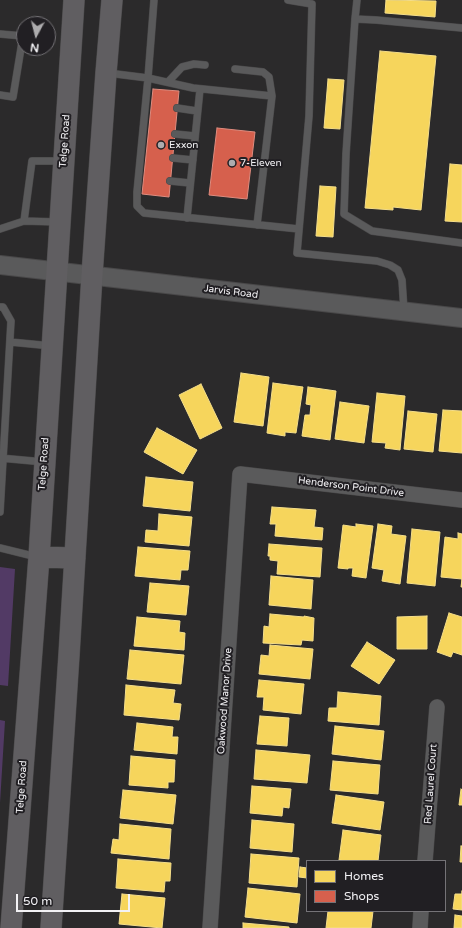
<!DOCTYPE html>
<html>
<head>
<meta charset="utf-8">
<style>
	body { margin:0 }
	#map { position:relative; width:462px; height:928px; overflow:hidden; background:#2b2a2b; font-family:"Varela Round",sans-serif }
	canvas { display:block }
	.legend { position:absolute; left:306px; top:860px; width:140px; height:52px; box-sizing:border-box; background:#211f23; border:1px solid #757377; margin:0; padding:5px 7px; list-style:none; font-size:12px; color:#f3f2f5 }
	.legend li { display:flex; align-items:center; gap:8px; height:20px }
	.legend b { width:20px; border:1px solid #757377 }
	.north { position:absolute; left:16px; top:16px; width:40px; height:40px; box-sizing:border-box; background:#211f23; border:1px solid #757377; border-radius:50%; rotate:187deg; font-size:11px; font-weight:700; line-height:16px; text-align:center; color:#f3f2f5 }
	.north::after { content:''; display:block; margin:auto; width:14px; height:18px; background:#adacae; clip-path:polygon(50% 0,100% 100%,50% 72%,0 100%) }
	.scale { position:absolute; left:16px; top:894px; width:114px; height:18px; box-sizing:border-box; border:2px solid #f3f2f5; border-top:0; padding-left:5px; font-size:12px; line-height:14px; white-space:nowrap; color:#f3f2f5; -webkit-text-stroke:3px #211f23; paint-order:stroke }
</style>
</head>
<body>
<div id="map">
<canvas width="462" height="928"></canvas>
<ul class="legend">
<li><b style="height:11px;background:#f6d55c"></b>Homes</li>
<li><b style="height:11px;background:#d6604d"></b>Shops</li>
</ul>
<div class="north">N</div>
<div class="scale">50 m</div>
</div>
<script>
const ctx = document.querySelector('canvas').getContext('2d');
ctx.lineJoin = 'round';
function fillPath(path, color) {
  ctx.fillStyle = color;
  ctx.fill(path, 'evenodd');
}
function toPath(rows) {
  const path = new Path2D();
  for (const r of rows) {
    path.moveTo(r[0], r[1]);
    for (let i = 2; i < r.length; i += 2) path.lineTo(r[i], r[i + 1]);
  }
  return path;
}
function stroke(path, color, width, dash) {
  ctx.strokeStyle = color;
  ctx.lineWidth = width;
  ctx.lineCap = dash ? 'butt' : 'round';
  ctx.setLineDash(dash || []);
  ctx.stroke(path);
}
function label(font, color, halo, rows, align = 'center') {
  ctx.font = font + ' "Varela Round",sans-serif';
  ctx.lineWidth = 4;
  ctx.setLineDash([]);
  ctx.textBaseline = 'middle';
  ctx.strokeStyle = halo;
  ctx.fillStyle = color;
  for (const [text, x, y, turn = 0] of rows) {
    ctx.save();
    ctx.translate(x, y);
    ctx.rotate((+turn || 0) * Math.PI / 180);
    ctx.textAlign = isNaN(turn) ? turn : align;
    if (halo) ctx.strokeText(text, 0, 0);
    ctx.fillText(text, 0, 0);
    ctx.restore();
  }
}
fillPath(toPath([
	[0,567,15,569,8,686,0,685],
	[0,720,5,721,0,803]
]), '#523a65');
const homes = toPath([
	[386,0,436,1,435,17,385,13,386,0],
	[380,51,436,56,421,210,393,207,393,210,365,208,380,51],
	[328,79,344,80,340,129,324,128,328,79],
	[450,164,462,165,462,222,445,221,450,164],
	[320,186,336,187,333,237,316,236,320,186],
	[241,373,269,377,263,426,234,422,241,373],
	[273,383,303,387,296,433,285,432,285,436,267,433,273,383],
	[201,384,222,428,200,439,179,395,201,384],
	[308,387,336,391,330,440,302,436,305,415,310,415,311,405,306,404,308,387],
	[377,393,405,396,400,450,385,448,386,443,372,442,377,393],
	[340,402,369,406,364,443,335,439,340,402],
	[443,410,462,411,462,453,439,451,443,410],
	[408,411,437,414,433,452,404,449,408,411],
	[157,428,197,450,183,474,144,452,157,428],
	[146,477,193,482,190,511,143,506,146,477],
	[272,507,316,510,314,527,323,528,322,540,275,536,276,524,270,524,272,507],
	[159,514,192,517,189,546,145,542,146,530,158,531,159,514],
	[356,524,373,526,366,578,352,576,353,568,348,568,348,569,338,568,343,525,356,527,356,524],
	[378,524,392,526,391,534,406,536,400,584,382,581,384,570,372,568,378,524],
	[412,529,440,532,435,586,407,583,412,529],
	[458,533,462,534,462,587,461,587,462,579,441,577,445,537,458,539,458,533],
	[269,544,322,548,320,577,277,574,278,561,270,560,270,556,268,556,269,544],
	[138,547,190,551,188,570,181,570,180,580,135,576,138,547],
	[271,576,313,580,311,609,269,605,271,576],
	[150,583,189,586,186,615,147,612,150,583],
	[449,613,462,617,462,655,453,652,451,657,437,652,449,613],
	[270,614,304,617,304,616,314,618,313,641,302,640,301,645,263,643,264,626,269,627,270,614],
	[427,616,427,649,397,649,397,617,427,616],
	[137,617,180,621,179,632,185,633,184,650,134,646,137,617],
	[367,642,395,660,379,684,351,666,367,642],
	[270,645,313,649,310,679,259,674,261,655,269,656,270,645],
	[130,650,184,655,181,684,127,679,130,650],
	[259,680,304,684,301,714,263,710,264,697,257,697,259,680],
	[126,685,175,690,173,703,181,704,179,720,124,715,126,685],
	[338,692,381,696,379,725,328,721,329,708,337,708,338,692],
	[260,716,289,718,287,746,257,744,260,716],
	[137,723,173,727,172,737,178,737,177,754,134,750,137,723],
	[335,726,384,731,381,760,332,754,335,726],
	[256,750,310,755,307,783,254,779,256,750],
	[131,756,175,760,174,782,168,782,168,788,129,785,131,756],
	[333,761,380,765,378,794,330,790,333,761],
	[252,786,291,789,289,808,283,807,282,816,250,813,252,786],
	[461,789,462,790,462,805,459,805,461,789],
	[123,790,176,795,173,824,120,818,123,790],
	[336,795,384,802,380,830,332,823,336,795],
	[252,820,294,824,292,852,250,848,252,820],
	[120,824,171,829,169,859,111,853,113,839,119,840,120,824],
	[343,830,381,835,378,861,346,861,339,860,343,830],
	[461,846,462,846,462,862,460,862,461,846],
	[251,854,299,858,297,887,249,883,251,854],
	[118,859,171,863,170,881,165,881,164,892,116,888,118,859],
	[300,867,307,868,307,878,299,877,300,867],
	[248,888,300,894,297,923,245,917,248,888],
	[462,891,462,910,453,909,455,894,462,894,462,891],
	[122,894,165,898,162,928,119,924,122,894],
	[328,911,373,911,371,928,326,928,328,911],
	[455,915,462,916,462,928,454,928,455,915],
	[243,923,289,927,289,928,243,928,243,923]
]);
fillPath(homes, '#f6d55c');
stroke(homes, '#f5de8a', 1);
const shops = toPath([
	[153,89,179,91,169,197,142,194,153,89],
	[217,128,255,132,247,199,209,195,217,128]
]);
fillPath(shops, '#d6604d');
stroke(shops, '#df8c7f', 1);
const service = toPath([
	[154,0,148,78,137,192,137,206,144,213,299,229],
	[288,0,312,4,309,116,297,253,377,261,390,265,398,270,402,280,404,311],
	[355,19,357,0],
	[462,28,376,20,355,19,346,154,344,214,372,231,462,243],
	[0,34,23,36,13,97,0,95],
	[235,69,263,72,269,77,272,96],
	[108,73,148,78,193,88,272,96,257,225],
	[168,82,182,67,194,64,205,65],
	[177,108,197,111],
	[175,134,195,136],
	[173,158,193,160],
	[170,181,190,183],
	[187,218,200,89],
	[24,221,58,222],
	[0,229,24,221,32,161,62,161],
	[0,307,3,307,11,321,0,512],
	[10,342,52,346],
	[0,458,44,462],
	[0,548,37,557]
]);
const minor = toPath([
	[425,861,437,707],
	[210,928,240,474,462,500],
	[420,928,421,911]
]);
const tertiary = toPath([
	[0,265,462,318]
]);
const secondary = toPath([
	[39,557,75,558],
	[11,928,39,557,74,0],
	[51,928,69,655,92,275,106,73,112,0]
]);
stroke(service, '#494849', 8);
stroke(minor, '#494849', 16);
stroke(tertiary, '#494849', 20);
stroke(secondary, '#494849', 22);
stroke(service, '#5a5a5b', 7);
stroke(minor, '#5a5a5b', 15);
stroke(tertiary, '#5a5a5b', 18);
stroke(secondary, '#605e61', 21);
for (const [x, y, r, color] of [
	[161,145,4,"#adacae"],
	[232,163,4,"#adacae"]
]) {
  const dot = new Path2D();
  dot.arc(x, y, r, 0, 2 * Math.PI);
  ctx.fillStyle = color;
  ctx.fill(dot);
  stroke(dot, '#211f23', 1.5);
}
label('10px', '#f3f2f5', '#211f23', [
	["Telge Road",65,141,-86],
	["Jarvis Road",231,292,7],
	["Telge Road",44,464,-86],
	["Henderson Point Drive",351,487,7],
	["Oakwood Manor Drive",225,701,-86],
	["Red Laurel Court",431,784,-86],
	["Telge Road",22,787,-86]
]);
label('10px', '#f3f2f5', '#211f23', [
	["Exxon",169,145],
	["7-Eleven",240,163]
], 'left');
</script>
</body>
</html>
